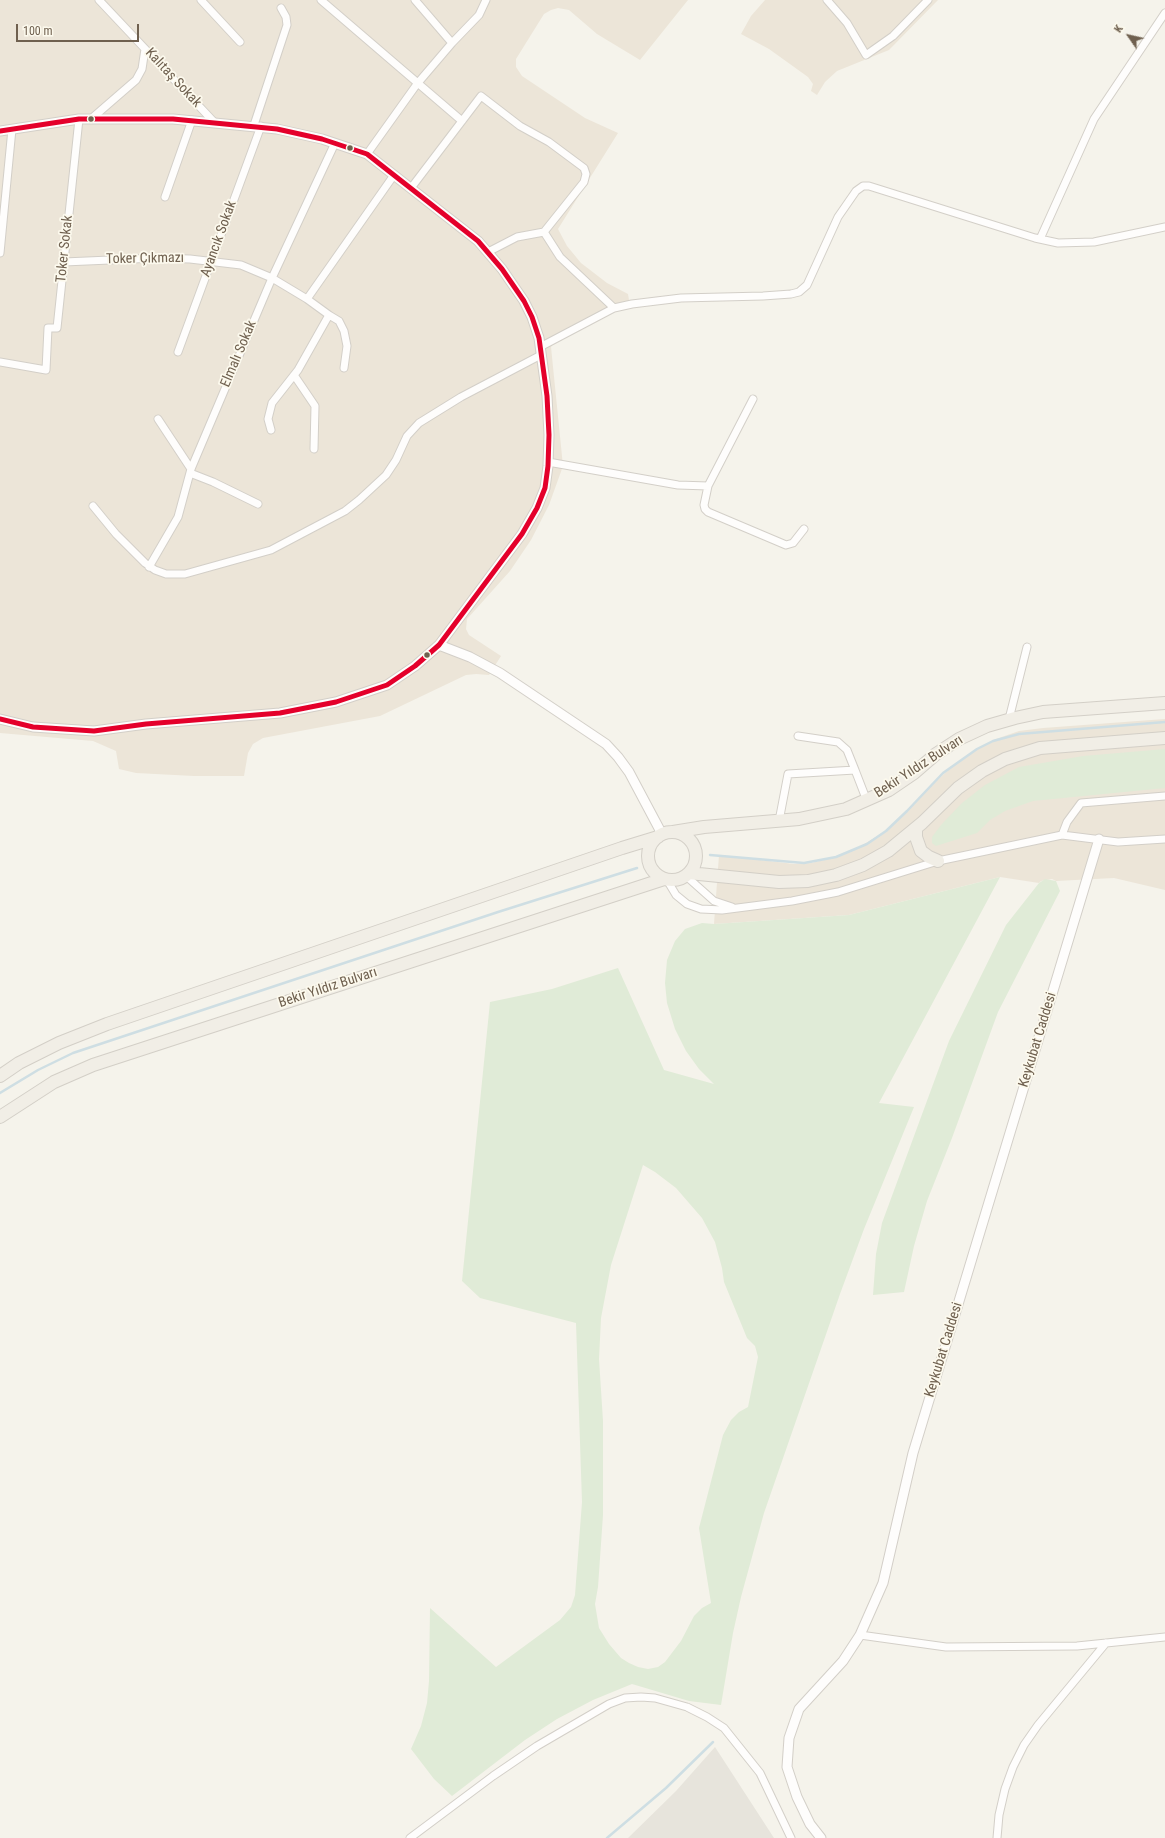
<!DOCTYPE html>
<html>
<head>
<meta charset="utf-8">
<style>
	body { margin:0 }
	#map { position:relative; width:1165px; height:1838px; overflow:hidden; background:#f5f3eb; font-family:"Roboto Condensed",sans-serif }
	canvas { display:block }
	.north { position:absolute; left:1109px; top:16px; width:40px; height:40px; -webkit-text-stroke:3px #fcf9ed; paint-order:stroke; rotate:304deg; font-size:11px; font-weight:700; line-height:16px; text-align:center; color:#6f604f }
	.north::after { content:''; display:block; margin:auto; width:14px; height:18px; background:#6f604f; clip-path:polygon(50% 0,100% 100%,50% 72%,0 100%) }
	.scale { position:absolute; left:16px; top:24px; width:123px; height:18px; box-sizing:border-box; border:2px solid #6f604f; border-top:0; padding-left:5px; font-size:12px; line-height:14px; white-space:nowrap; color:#6f604f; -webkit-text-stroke:3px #fcf9ed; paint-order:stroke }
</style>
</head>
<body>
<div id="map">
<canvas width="1165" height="1838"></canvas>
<div class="north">K</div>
<div class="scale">100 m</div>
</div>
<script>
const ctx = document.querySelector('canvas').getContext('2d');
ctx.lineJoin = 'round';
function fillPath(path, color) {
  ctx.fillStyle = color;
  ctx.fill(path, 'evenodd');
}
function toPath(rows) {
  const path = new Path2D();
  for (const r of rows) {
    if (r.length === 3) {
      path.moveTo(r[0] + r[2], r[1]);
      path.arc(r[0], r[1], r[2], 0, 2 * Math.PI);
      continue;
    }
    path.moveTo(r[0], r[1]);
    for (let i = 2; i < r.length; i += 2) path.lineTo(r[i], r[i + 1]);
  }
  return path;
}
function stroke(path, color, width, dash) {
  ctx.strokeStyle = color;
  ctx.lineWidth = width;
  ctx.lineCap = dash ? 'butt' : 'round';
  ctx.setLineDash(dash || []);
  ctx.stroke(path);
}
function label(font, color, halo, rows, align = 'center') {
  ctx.font = font + ' "Roboto Condensed",sans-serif';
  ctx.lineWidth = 3.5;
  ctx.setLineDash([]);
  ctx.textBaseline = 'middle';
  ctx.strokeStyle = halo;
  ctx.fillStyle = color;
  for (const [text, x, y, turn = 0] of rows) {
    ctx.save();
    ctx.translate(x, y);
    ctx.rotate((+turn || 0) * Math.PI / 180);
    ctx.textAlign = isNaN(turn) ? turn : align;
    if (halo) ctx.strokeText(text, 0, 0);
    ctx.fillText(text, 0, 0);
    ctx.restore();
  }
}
fillPath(toPath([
	[0,0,688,0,640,60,597,34,569,10,558,8,551,10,544,14,516,59,516,67,522,76,585,118,618,133,558,229,567,246,581,263,607,283,628,294,630,306,608,313,553,344,551,347,563,466,549,505,531,540,510,571,467,619,466,629,469,635,501,656,489,675,476,674,466,675,380,716,263,738,253,744,248,753,244,776,194,776,136,773,119,769,116,751,93,741,0,733],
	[765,0,938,0,889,50,837,71,825,82,817,95,811,91,813,84,808,77,769,49,741,34,751,16],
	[1165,719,1165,890,1114,878,1056,881,1052,879,1041,881,1039,883,1000,877,849,915,714,924,719,855,794,864,811,863,832,858,856,849,887,830,935,782,956,763,975,750,996,739,1019,731,1043,728]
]), '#ece5d8');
fillPath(toPath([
	[715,1747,774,1838,628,1838,676,1791]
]), '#e7e4dc');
fillPath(toPath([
	[1165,749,1165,788,1033,801,1005,811,990,820,977,833,936,846,932,843,932,837,941,825,962,803,985,785,1019,767,1083,756],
	[1000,877,879,1103,914,1107,864,1229,840,1294,764,1513,741,1597,733,1633,721,1705,689,1701,632,1684,593,1700,557,1719,525,1740,452,1796,434,1779,411,1749,421,1726,427,1703,429,1681,430,1608,496,1667,560,1620,571,1607,575,1595,582,1502,576,1323,480,1298,462,1281,490,1002,552,989,618,968,664,1070,714,1084,699,1069,686,1051,675,1029,667,1003,665,983,667,960,675,941,685,929,702,923,714,924,849,915],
	[643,1165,655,1172,676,1188,702,1218,715,1242,722,1268,724,1282,747,1338,755,1346,758,1357,748,1407,739,1412,731,1420,723,1435,699,1528,711,1603,702,1608,694,1616,681,1641,665,1662,658,1667,648,1669,638,1667,629,1663,621,1658,609,1644,599,1628,595,1604,598,1587,603,1515,603,1421,599,1359,601,1318,611,1265],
	[1045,879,1056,881,1060,891,998,1012,952,1138,927,1201,914,1246,904,1292,873,1295,876,1254,882,1223,949,1041,1006,925,1039,883]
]), '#e0ebd7');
stroke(toPath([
	[710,855,804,863,836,857,867,844,886,831,907,811,943,773,977,749,993,741,1019,734,1165,722],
	[0,1093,38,1070,73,1053,498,912,637,868],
	[607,1838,666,1788,713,1742]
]), '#cedee3', 2.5);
const minor = toPath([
	[99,0,214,122],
	[201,0,240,42],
	[321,0,462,121],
	[415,0,452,43],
	[827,0,847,23,866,55,893,36,928,0],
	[91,119,136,80,142,69,145,49],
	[254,125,287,25,286,17,281,8],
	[367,154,417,84,452,43,479,15,486,0],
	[411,188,481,96,520,126,549,142,584,168,586,174,584,182,544,232,560,257,614,308],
	[165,197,192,120],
	[1040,239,1094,119,1165,13],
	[488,252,517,237,544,232],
	[0,253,12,129],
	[64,262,156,258,190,259,241,265,272,278,307,299,329,315,298,370,272,403,268,419,271,430],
	[307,299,394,175],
	[329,315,339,321,344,331,347,346,344,368],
	[540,347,614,308,632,304,681,298,763,296,791,294,799,292,807,285,838,217,856,191,863,186,869,186,1035,238,1058,243,1094,242,1165,227],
	[178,352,261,126],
	[0,362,46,370,48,328,57,328,79,119],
	[294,375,315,406,314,449],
	[753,399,708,486,704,505,705,509,708,512,786,545,793,543,804,529],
	[158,419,191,469],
	[548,462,678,485,708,486],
	[190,473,213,482,258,504],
	[93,506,116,534,145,563,155,570,166,574,185,574,271,550,345,511,359,500,386,475,396,460,407,436,419,423,461,397,541,355],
	[149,567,178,517,191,469,272,278,335,143],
	[1009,719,1027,647],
	[798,736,838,742,847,750,855,770],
	[779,821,788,774,855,770,867,801],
	[1062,835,1067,822,1081,803,1165,796],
	[686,876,714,901,732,907],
	[667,880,676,895,687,904,701,909,722,910,792,901,838,892,938,861,1062,835,1118,842,1165,839],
	[860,1635,946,1647,1077,1646,1165,1637],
	[410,1838,493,1776,537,1746,609,1704,625,1698,641,1697,655,1698,687,1707,707,1717,724,1728,760,1773,791,1838],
	[997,1838,999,1815,1005,1789,1013,1767,1024,1745,1038,1725,1106,1643]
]);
const tertiary = toPath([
	[0,131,79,119,173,119,277,129,322,139,367,154,478,241,502,269,524,301,532,317,539,338,547,396,549,435,548,466,545,488,537,508,522,534,439,645,415,666,387,685,336,702,280,713,146,724,94,731,33,727,0,719],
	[439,645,470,657,500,673,606,744,618,757,629,772,662,834],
	[821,1838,810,1824,797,1797,787,1767,789,1738,799,1709,843,1661,860,1635,883,1583,913,1453,1099,839]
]);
const primary = toPath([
	[916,828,916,837,921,851,929,857,938,861],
	[672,856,24],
	[673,832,704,827,799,819,846,809,889,790,914,773,936,754,959,739,987,726,1015,718,1043,712,1165,703],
	[689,873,779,882,808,881,836,875,863,865,888,851,922,823,958,788,982,771,1005,759,1040,748,1165,738],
	[0,1076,19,1063,59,1043,107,1024,622,848,658,837],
	[0,1117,54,1082,93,1065,664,879]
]);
stroke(minor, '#d3cfc8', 9);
stroke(tertiary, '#d3cfc8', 11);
stroke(primary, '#d3cfc7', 14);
stroke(minor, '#fefdfc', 7);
stroke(tertiary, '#fefdfc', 9);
stroke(primary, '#f1eee6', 12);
stroke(toPath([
	[0,131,79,119,173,119,277,129,322,139,367,154,478,241,502,269,524,301,532,317,539,338,547,396,549,435,548,466,545,488,537,508,522,534,439,645,415,666,387,685,336,702,280,713,146,724,94,731,33,727,0,719]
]), '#e4002b', 5);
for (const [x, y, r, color] of [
	[91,119,3.5,"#6f604f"],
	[350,148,3.5,"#6f604f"],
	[427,655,3.5,"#6f604f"]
]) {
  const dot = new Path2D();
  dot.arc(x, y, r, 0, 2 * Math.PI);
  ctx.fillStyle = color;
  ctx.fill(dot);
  stroke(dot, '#fcf9ed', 1.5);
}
label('14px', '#6f604f', '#fcf9ed', [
	["Kalıtaş Sokak",173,78,47],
	["Ayancık Sokak",219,239,-70],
	["Toker Sokak",65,249,-84],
	["Toker Çıkmazı",145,259,-1],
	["Elmalı Sokak",239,354,-67],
	["Bekir Yıldız Bulvarı",919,767,-33],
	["Bekir Yıldız Bulvarı",328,988,-18],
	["Keykubat Caddesi",1038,1040,-73],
	["Keykubat Caddesi",944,1350,-73]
]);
</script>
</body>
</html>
